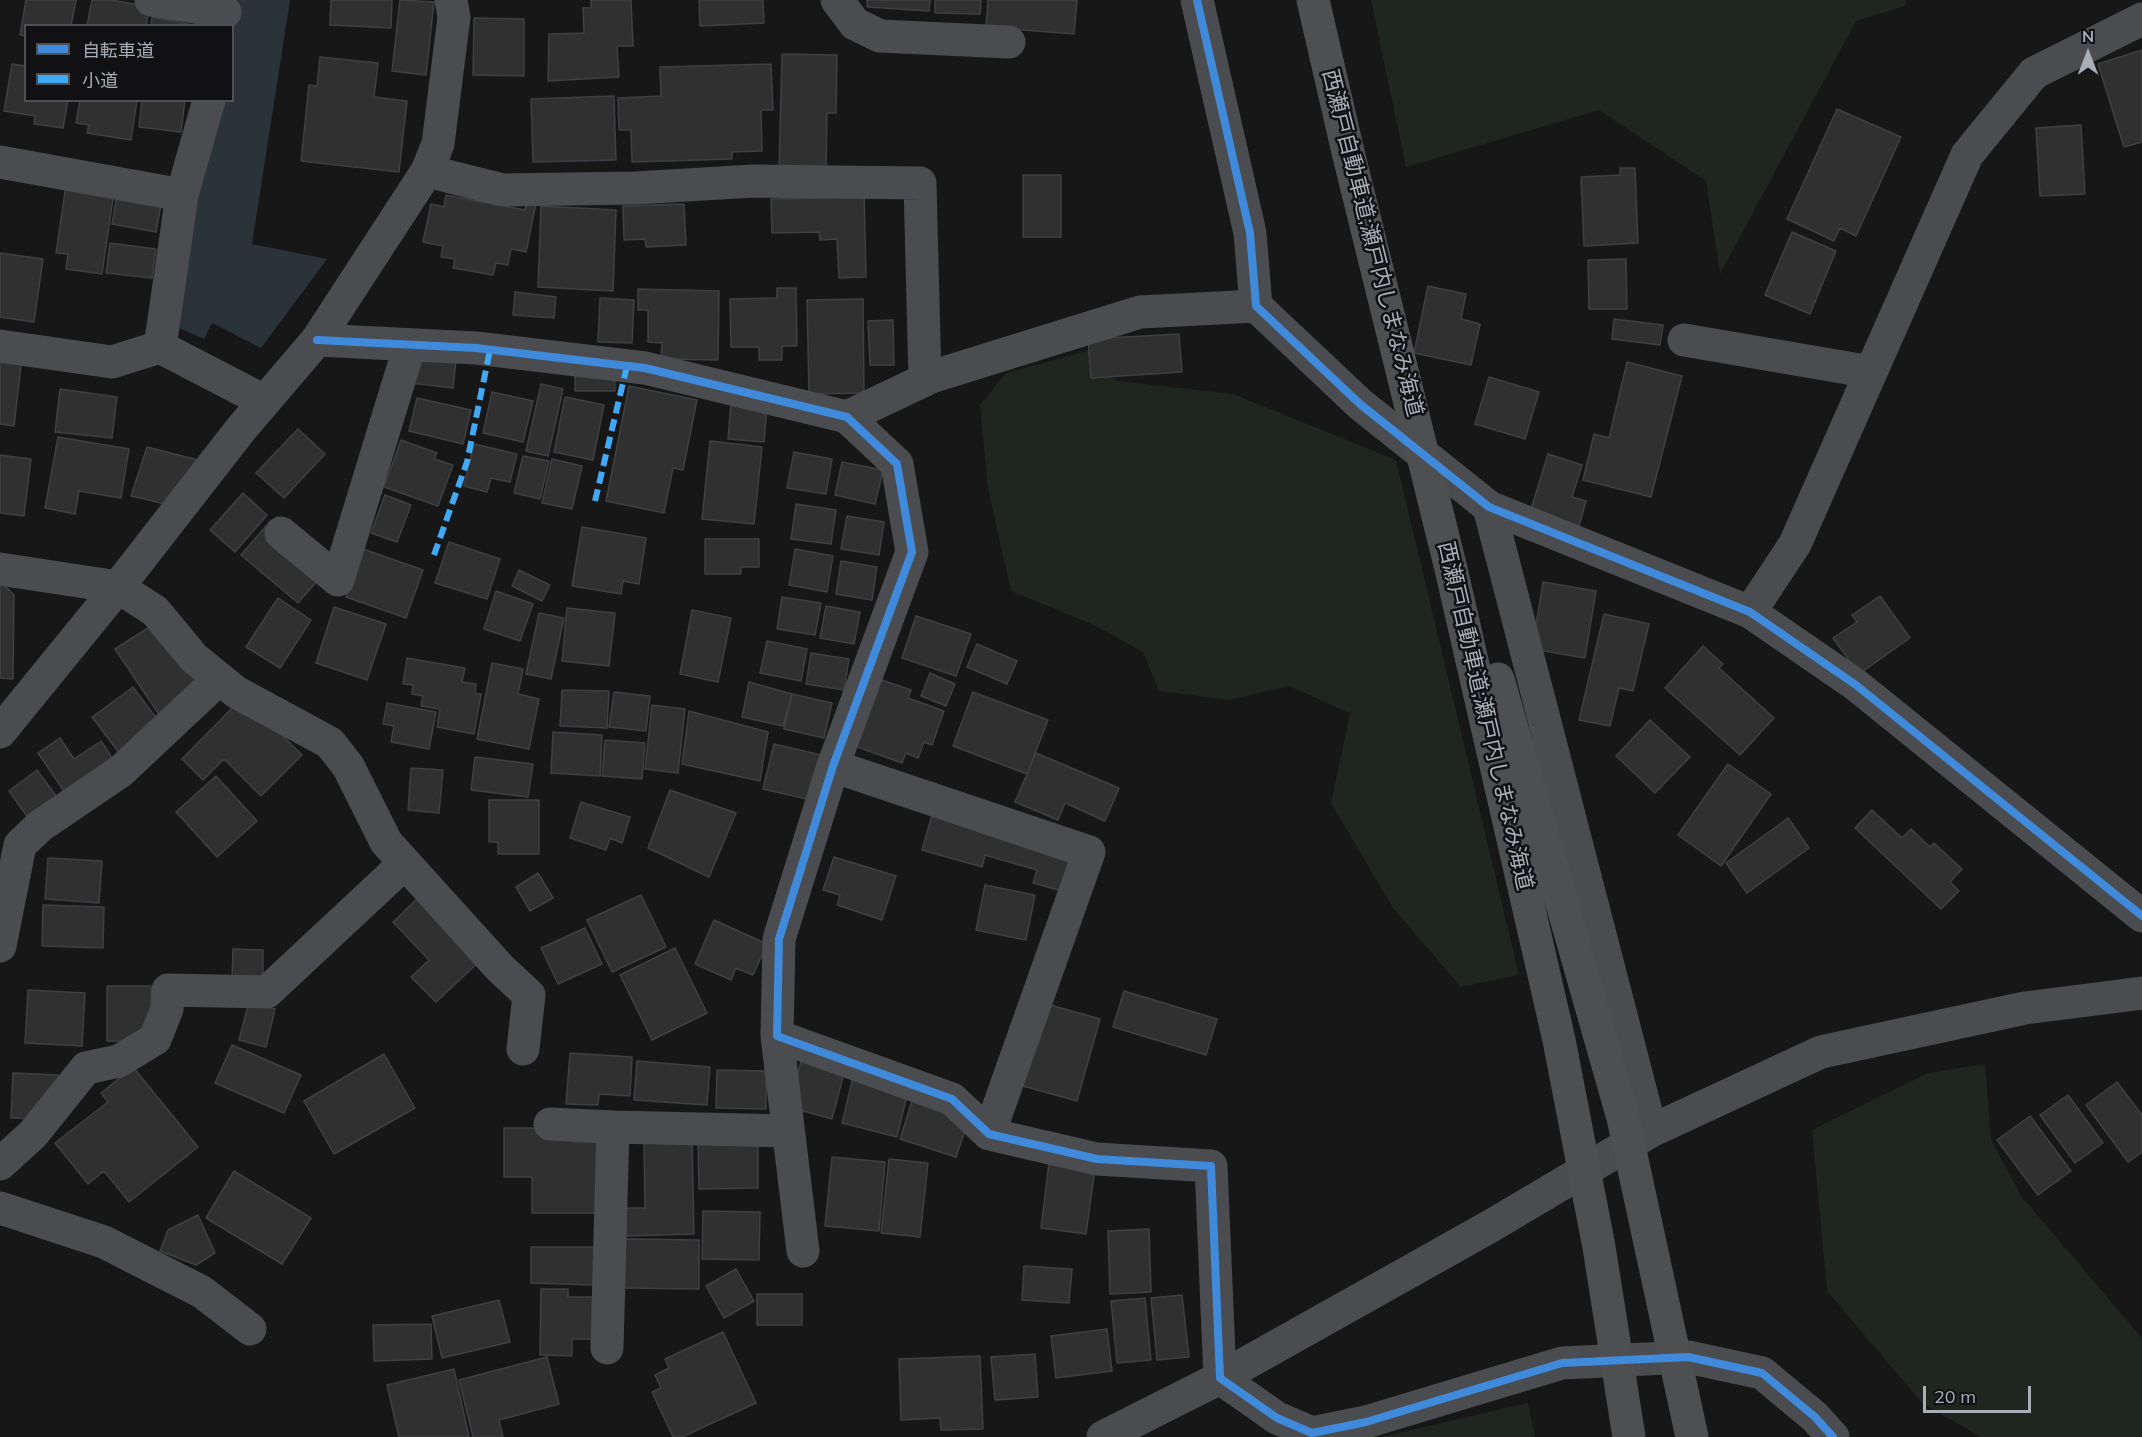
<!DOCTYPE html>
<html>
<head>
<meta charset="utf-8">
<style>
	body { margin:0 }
	#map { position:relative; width:2142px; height:1437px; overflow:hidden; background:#171717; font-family:Mulish,"Noto Sans JP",sans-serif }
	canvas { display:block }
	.legend { position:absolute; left:24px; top:24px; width:210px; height:78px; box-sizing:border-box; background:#111113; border:2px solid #4d5055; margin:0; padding:8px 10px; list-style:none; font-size:18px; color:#a8aeb7 }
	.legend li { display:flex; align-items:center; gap:12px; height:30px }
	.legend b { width:30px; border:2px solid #4d5055 }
	.north { position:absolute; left:2058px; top:24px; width:60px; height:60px; -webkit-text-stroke:4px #111113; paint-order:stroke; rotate:0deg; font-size:16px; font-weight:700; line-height:24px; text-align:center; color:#a8aeb7 }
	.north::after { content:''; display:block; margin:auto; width:21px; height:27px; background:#a8aeb7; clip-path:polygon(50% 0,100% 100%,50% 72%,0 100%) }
	.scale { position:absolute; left:1923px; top:1386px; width:108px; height:27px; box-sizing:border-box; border:3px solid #a8aeb7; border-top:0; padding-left:8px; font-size:18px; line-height:21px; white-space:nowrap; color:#a8aeb7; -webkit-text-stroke:4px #111113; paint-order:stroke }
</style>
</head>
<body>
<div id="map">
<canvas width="2142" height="1437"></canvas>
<ul class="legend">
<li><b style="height:8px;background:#408adc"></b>自転車道</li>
<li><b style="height:8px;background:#3fa9f5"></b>小道</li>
</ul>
<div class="north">N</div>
<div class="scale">20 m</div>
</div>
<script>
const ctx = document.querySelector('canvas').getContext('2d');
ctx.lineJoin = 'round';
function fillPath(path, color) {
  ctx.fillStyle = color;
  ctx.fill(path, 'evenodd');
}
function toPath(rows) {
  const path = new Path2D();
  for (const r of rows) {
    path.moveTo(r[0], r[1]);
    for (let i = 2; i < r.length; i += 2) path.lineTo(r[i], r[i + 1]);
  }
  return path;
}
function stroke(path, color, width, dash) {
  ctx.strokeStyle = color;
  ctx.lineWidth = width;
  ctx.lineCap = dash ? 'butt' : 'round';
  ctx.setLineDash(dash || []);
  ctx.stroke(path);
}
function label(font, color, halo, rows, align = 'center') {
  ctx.font = font + ' Mulish,"Noto Sans JP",sans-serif';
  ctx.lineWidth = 5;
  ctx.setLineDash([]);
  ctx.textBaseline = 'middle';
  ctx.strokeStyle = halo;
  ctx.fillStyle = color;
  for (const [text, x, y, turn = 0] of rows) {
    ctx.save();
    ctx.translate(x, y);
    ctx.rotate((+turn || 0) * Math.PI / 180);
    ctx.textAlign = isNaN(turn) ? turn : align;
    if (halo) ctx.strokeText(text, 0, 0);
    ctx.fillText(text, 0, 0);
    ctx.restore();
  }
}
fillPath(toPath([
	[1371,0,1906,0,1905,6,1856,21,1720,274,1706,181,1599,110,1406,167],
	[1090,350,1094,368,1118,381,1233,394,1396,460,1519,975,1461,987,1393,908,1331,803,1350,713,1289,686,1229,700,1159,691,1143,652,1092,624,1011,591,988,489,980,405,1006,373],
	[1985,1064,1991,1140,2022,1197,2142,1338,2142,1437,1981,1437,1922,1403,1827,1291,1812,1130,1928,1073],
	[1528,1403,1535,1437,1381,1437]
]), '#1f251f');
fillPath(toPath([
	[235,0,290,0,252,244,327,259,261,348,212,323,204,339,179,328,196,181,218,101,232,100]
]), '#2a3338');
const building = toPath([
	[26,0,76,0,71,26,26,26,26,36,20,35,26,0],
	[92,0,112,0,149,7,146,26,87,26,92,0],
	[331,0,392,0,391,28,330,25,331,0],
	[400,0,434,2,426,75,392,71,400,0],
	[591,0,631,0,633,46,617,46,619,77,548,81,549,34,584,33,583,8,591,8,591,0],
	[699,0,763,0,764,23,700,26,699,0],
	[867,0,930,0,929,11,867,7,867,0],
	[935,0,981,0,980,14,935,13,935,0],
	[988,0,1077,0,1074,34,986,27,988,0],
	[152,17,198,26,151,26,152,17],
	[474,18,524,19,524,76,473,75,474,18],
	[2142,50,2142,142,2124,147,2098,64,2142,50],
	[782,54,837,55,836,113,827,113,826,171,779,170,782,54],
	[320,57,378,63,374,97,407,101,399,172,301,161,309,85,317,86,320,57],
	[12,64,26,66,26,100,68,100,63,128,34,124,35,116,4,111,12,64],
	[771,64,773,110,761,110,762,151,732,152,732,159,632,162,631,130,619,130,618,98,661,96,660,67,771,64],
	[614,96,616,160,533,162,531,99,614,96],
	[80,100,137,100,131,140,87,133,89,125,76,123,80,100],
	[142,100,185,100,181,132,139,127,142,100],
	[1837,109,1901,137,1856,236,1840,228,1834,241,1787,219,1837,109],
	[2081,125,2085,194,2040,196,2036,128,2081,125],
	[1620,168,1635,168,1638,243,1584,246,1581,177,1620,175,1620,168],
	[1023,175,1061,175,1061,237,1023,237,1023,175],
	[66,185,114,192,102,274,66,269,68,254,56,253,66,185],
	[118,190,162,198,156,232,112,224,118,190],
	[864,190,866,277,839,278,837,239,820,240,819,232,772,233,771,199,829,198,864,190],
	[446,195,525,210,527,201,536,203,526,252,511,249,508,265,496,263,493,275,453,268,455,259,441,257,443,246,423,242,431,204,444,207,446,195],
	[684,204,686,245,646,247,645,239,624,240,623,206,684,204],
	[541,206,616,210,613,291,538,287,541,206],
	[1792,232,1836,251,1810,314,1765,295,1792,232],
	[110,243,156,249,152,278,106,273,110,243],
	[0,253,43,259,34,322,0,317,0,253],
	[1626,259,1627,309,1589,309,1588,260,1626,259],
	[1428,286,1466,294,1461,319,1480,324,1471,365,1414,353,1428,286],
	[777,288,796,288,797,346,782,346,782,360,759,360,759,347,731,347,730,299,777,298,777,288],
	[638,289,719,291,718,360,661,359,662,343,648,342,648,310,638,310,638,289],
	[515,292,556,297,554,318,513,315,515,292],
	[600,298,634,300,632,343,598,342,600,298],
	[863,299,864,393,809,394,807,300,863,299],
	[1614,319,1663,325,1660,345,1612,339,1614,319],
	[893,320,894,365,870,365,868,321,893,320],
	[1179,334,1182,372,1091,378,1088,339,1179,334],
	[0,354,22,357,14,426,0,424,0,354],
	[413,356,456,360,453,388,410,383,413,356],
	[1627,362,1682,376,1651,497,1583,480,1594,434,1609,438,1627,362],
	[575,369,614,369,615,391,575,391,575,369],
	[1489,377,1539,392,1525,439,1475,424,1489,377],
	[541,384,563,389,548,456,526,451,541,384],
	[629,386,697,400,683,470,673,468,664,513,606,501,629,386],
	[60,389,117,397,112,438,55,432,60,389],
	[492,392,533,401,523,442,483,433,492,392],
	[565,397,604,405,593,460,554,452,565,397],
	[417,398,471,410,463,444,409,431,417,398],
	[731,403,767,406,764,442,728,439,731,403],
	[298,429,325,454,284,498,256,473,298,429],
	[58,437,129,449,121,498,79,491,75,514,45,508,58,437],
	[401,440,437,453,434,459,453,465,438,506,384,487,401,440],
	[710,441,762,447,754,524,702,519,710,441],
	[474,444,517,454,510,482,491,478,487,492,464,486,474,444],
	[147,447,206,462,174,506,131,496,147,447],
	[794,452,832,459,826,494,787,488,794,452],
	[1548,454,1582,465,1572,497,1586,501,1577,533,1528,519,1548,454],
	[0,455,31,459,24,516,0,513,0,455],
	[523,456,549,461,540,499,514,493,523,456],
	[552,459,582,466,572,509,542,503,552,459],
	[842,462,883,470,875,504,835,495,842,462],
	[243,493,267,515,235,552,210,530,243,493],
	[385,495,411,505,397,542,371,533,385,495],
	[796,504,836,510,831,544,791,539,796,504],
	[847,516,884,522,879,555,841,549,847,516],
	[266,526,323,574,298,603,241,555,266,526],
	[582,527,646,538,639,584,623,581,621,594,572,586,582,527],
	[705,539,759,539,759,567,741,567,741,574,705,574,705,539],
	[449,542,500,559,487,599,435,583,449,542],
	[363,549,423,570,406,618,346,597,363,549],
	[795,549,833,556,827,592,789,585,795,549],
	[841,561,877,567,872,600,836,594,841,561],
	[519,570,550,585,542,601,512,586,519,570],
	[0,581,14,595,13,679,0,678,0,581],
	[1543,582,1596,591,1585,658,1532,649,1543,582],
	[496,591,533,604,520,641,484,629,496,591],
	[1880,596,1910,638,1859,674,1833,638,1857,622,1852,615,1880,596],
	[782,597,821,603,815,635,777,629,782,597],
	[278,598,311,620,280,668,246,647,278,598],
	[826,606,860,612,854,644,820,638,826,606],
	[334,607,386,624,367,680,316,663,334,607],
	[567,608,615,613,609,666,562,661,567,608],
	[692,610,731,618,718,682,680,674,692,610],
	[539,613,564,618,551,679,526,674,539,613],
	[1604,614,1649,624,1633,691,1619,688,1610,726,1579,720,1604,614],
	[916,616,971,634,956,676,902,658,916,616],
	[159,621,205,684,162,719,115,649,159,621],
	[767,641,807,649,801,681,760,673,767,641],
	[977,644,1017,661,1007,684,967,667,977,644],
	[1703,646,1723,664,1719,668,1774,718,1740,755,1665,688,1703,646],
	[811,653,849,659,844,690,806,684,811,653],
	[407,658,465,668,462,682,476,684,475,693,481,694,474,734,437,727,440,709,421,706,423,696,412,694,413,685,403,684,407,658],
	[492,663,523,669,518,694,539,699,529,749,477,739,492,663],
	[930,673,955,684,946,706,921,696,930,673],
	[873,677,911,690,908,698,944,711,932,745,924,742,918,758,906,753,902,763,849,744,873,677],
	[749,682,792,694,783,726,742,717,749,682],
	[133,687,163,727,123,758,92,717,133,687],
	[562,690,609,691,607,728,560,726,562,690],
	[614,692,650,696,646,731,609,727,614,692],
	[973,692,1048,720,1027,774,953,746,973,692],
	[792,694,832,703,824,738,784,729,792,694],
	[243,697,302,755,261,796,224,759,203,780,182,759,243,697],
	[387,703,436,712,429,749,391,742,394,726,383,724,387,703],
	[652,705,685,709,678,773,645,769,652,705],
	[689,711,768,732,760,781,682,764,689,711],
	[1650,720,1690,757,1655,793,1616,756,1650,720],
	[553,732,602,735,600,776,551,773,553,732],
	[60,738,74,759,101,741,118,767,70,800,38,753,60,738],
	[605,740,645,743,642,779,602,776,605,740],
	[774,744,821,755,811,800,763,789,774,744],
	[1036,753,1119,788,1105,821,1065,803,1058,820,1015,802,1036,753],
	[475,757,533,764,528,797,471,790,475,757],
	[1728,764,1771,794,1721,866,1678,835,1728,764],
	[411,768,443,770,439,813,408,810,411,768],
	[37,770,62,804,33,825,9,791,37,770],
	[216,776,257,821,217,857,176,812,216,776],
	[670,790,736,813,709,877,648,848,670,790],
	[489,800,539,800,539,854,498,854,498,842,489,842,489,800],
	[581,802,630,817,622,843,610,838,606,850,570,838,581,802],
	[1872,810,1902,838,1911,829,1930,847,1934,843,1962,869,1950,882,1959,891,1941,909,1855,828,1872,810],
	[933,812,1073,851,1062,891,1033,883,1037,870,985,855,982,867,922,850,933,812],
	[1788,818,1809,848,1747,893,1726,863,1788,818],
	[834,857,896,876,882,920,837,905,840,895,823,890,834,857],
	[48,858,102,861,99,903,45,899,48,858],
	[538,873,553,898,530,911,516,887,538,873],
	[985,885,1035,895,1026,940,976,930,985,885],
	[641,895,666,947,612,972,587,920,641,895],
	[420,896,482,959,436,1002,411,977,429,960,393,922,420,896],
	[43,905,104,907,103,948,42,946,43,905],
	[714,920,767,944,753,975,736,968,731,980,695,964,714,920],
	[585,928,602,964,558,984,541,948,585,928],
	[675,948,707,1013,652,1040,620,975,675,948],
	[233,949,263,950,263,984,232,983,233,949],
	[107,986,151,986,152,1041,107,1041,107,986],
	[28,990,85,993,82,1046,25,1043,28,990],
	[1124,991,1217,1019,1206,1055,1113,1027,1124,991],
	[249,1002,275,1009,266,1047,239,1040,249,1002],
	[1047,1004,1100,1019,1077,1101,1023,1086,1047,1004],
	[232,1045,301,1075,284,1113,215,1083,232,1045],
	[570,1053,632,1057,630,1096,599,1094,598,1105,566,1104,570,1053],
	[384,1054,415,1108,334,1154,304,1101,384,1054],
	[803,1054,846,1065,832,1119,789,1107,803,1054],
	[637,1061,710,1067,707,1105,634,1100,637,1061],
	[133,1067,198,1147,129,1202,104,1171,88,1184,55,1143,108,1102,101,1093,133,1067],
	[717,1070,766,1071,766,1109,716,1108,717,1070],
	[13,1073,58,1075,58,1091,39,1119,11,1118,13,1073],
	[854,1073,909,1087,897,1137,842,1123,854,1073],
	[2117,1082,2142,1115,2142,1152,2128,1162,2086,1105,2117,1082],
	[2068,1095,2103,1143,2075,1163,2040,1115,2068,1095],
	[912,1101,969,1119,956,1157,900,1139,912,1101],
	[2030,1116,2071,1171,2038,1195,1997,1140,2030,1116],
	[504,1128,573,1128,573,1142,597,1142,598,1213,532,1213,532,1177,504,1177,504,1128],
	[758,1136,758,1188,699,1189,698,1143,758,1136],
	[692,1140,694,1234,625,1236,624,1208,645,1208,644,1142,692,1140],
	[1050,1155,1095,1168,1086,1234,1041,1228,1050,1155],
	[832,1157,885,1162,879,1231,825,1226,832,1157],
	[889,1159,928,1163,920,1237,881,1233,889,1159],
	[234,1171,311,1218,282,1264,206,1218,234,1171],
	[703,1211,760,1212,759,1260,702,1259,703,1211],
	[198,1215,215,1253,196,1265,160,1251,168,1230,198,1215],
	[1149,1229,1151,1292,1110,1294,1108,1231,1149,1229],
	[624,1239,699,1240,699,1289,624,1288,624,1239],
	[531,1247,594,1247,593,1285,531,1283,531,1247],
	[1024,1266,1072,1269,1069,1303,1022,1300,1024,1266],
	[736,1269,754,1301,724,1318,706,1286,736,1269],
	[541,1289,568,1289,568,1297,595,1297,595,1339,572,1339,572,1356,540,1355,541,1289],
	[757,1294,802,1294,802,1325,757,1325,757,1294],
	[1182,1295,1189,1357,1157,1360,1151,1298,1182,1295],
	[1145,1298,1151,1360,1117,1363,1111,1301,1145,1298],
	[499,1300,510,1342,442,1358,432,1316,499,1300],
	[431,1324,432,1359,374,1361,373,1325,431,1324],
	[1107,1329,1112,1371,1056,1378,1051,1336,1107,1329],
	[723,1332,756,1403,682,1437,673,1437,652,1392,661,1388,655,1375,669,1368,665,1359,723,1332],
	[1035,1354,1038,1397,995,1400,991,1357,1035,1354],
	[980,1356,983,1429,941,1430,940,1418,901,1420,899,1359,980,1356],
	[547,1357,559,1404,499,1420,503,1437,473,1437,459,1380,547,1357],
	[454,1369,469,1437,399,1437,387,1385,454,1369]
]);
fillPath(building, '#303031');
stroke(building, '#3f4043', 1.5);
stroke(toPath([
	[151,0,225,12],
	[837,0,855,24,880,36,1009,42],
	[1197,0,1250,233,1256,306,1360,404,1489,507,1750,612,1856,685,2142,916],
	[209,100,182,195,160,347,264,401],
	[0,162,182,195],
	[427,171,503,190,636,188,753,181,920,183,925,380],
	[317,340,476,348,645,368,847,417,897,464,912,552,833,766,779,939,777,1036,952,1099,989,1134,1097,1159,1211,1166,1220,1378,1277,1418,1312,1433,1366,1422,1562,1363,1688,1357,1762,1373,1815,1417,1833,1437],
	[1684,340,1871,372],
	[0,346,112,362,160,347],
	[847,417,931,377,1140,312,1256,306],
	[1489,507,1651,1131],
	[281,533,338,580,410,345],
	[0,569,118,587,155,611,194,658,236,692,330,743,348,766,386,842,500,968,529,995,523,1049],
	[1750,612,1795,544,1967,155,2034,73,2142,19],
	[0,732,118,587,241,429,317,340,427,171,438,144,454,17,451,0],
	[833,766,1089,852,989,1134],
	[0,946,20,845,40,826,121,771,219,679],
	[777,1036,803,1251],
	[550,1124,613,1127],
	[0,1164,33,1134,86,1068,119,1061,155,1039,167,1009,168,990,267,992,405,863],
	[0,1208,104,1242,202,1292,250,1329],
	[607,1348,613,1127,787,1131],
	[1103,1437,1220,1378,1489,1227,1651,1131,1821,1052,2025,1008,2142,993]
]), '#4b4c4f', 33);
stroke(toPath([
	[1313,0,1348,152,1451,569,1559,1040,1599,1247,1629,1437],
	[1498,679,1623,1118,1692,1437]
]), '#4d4f51', 33);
stroke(toPath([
	[595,501,627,366],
	[434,555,467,462,490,350]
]), '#3fa9f5', 6, [12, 6]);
stroke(toPath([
	[1197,0,1250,233,1256,306,1360,404,1489,507,1750,612,1856,685,2142,916],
	[317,340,476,348,645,368,847,417,897,464,912,552,833,766,779,939,777,1036,952,1099,989,1134,1097,1159,1211,1166,1220,1378,1277,1418,1312,1433,1366,1422,1562,1363,1688,1357,1762,1373,1815,1417,1833,1437]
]), '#408adc', 8);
label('22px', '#a8aeb7', '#111113', [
	["西瀬戸自動車道;瀬戸内しまなみ海道",1372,243,76],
	["西瀬戸自動車道;瀬戸内しまなみ海道",1485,716,77]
]);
</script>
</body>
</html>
